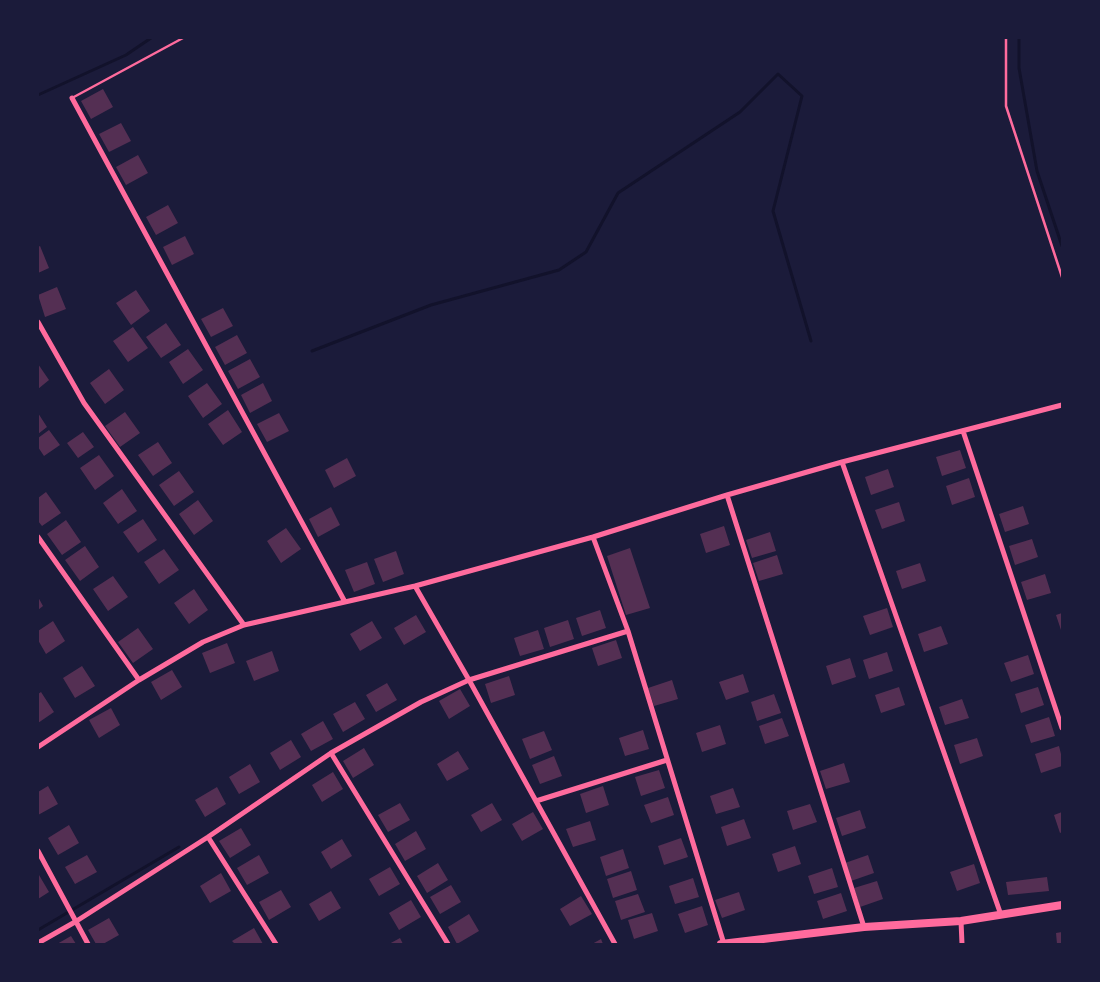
<!DOCTYPE html>
<html>
<head>
<meta charset="utf-8">
<style>
	body { margin:0 }
	#map { position:relative; width:1100px; height:982px; overflow:hidden; background:#1b1b3a; font-family:"Open Sans",sans-serif }
	canvas { display:block }
	.frame { position:absolute; inset:0; border:39px solid #1b1b3a; pointer-events:none }
</style>
</head>
<body>
<div id="map">
<canvas width="1100" height="982"></canvas>
<div class="frame"></div>
</div>
<script>
const ctx = document.querySelector('canvas').getContext('2d');
ctx.lineJoin = 'round';
function toPath(rows) {
  const path = new Path2D();
  for (const r of rows) {
    path.moveTo(r[0], r[1]);
    for (let i = 2; i < r.length; i += 2) path.lineTo(r[i], r[i + 1]);
  }
  return path;
}
function stroke(path, color, width, dash) {
  ctx.strokeStyle = color;
  ctx.lineWidth = width;
  ctx.lineCap = dash ? 'butt' : 'round';
  ctx.setLineDash(dash || []);
  ctx.stroke(path);
}
function fillPath(path, color) {
  ctx.fillStyle = color;
  ctx.fill(path, 'evenodd');
}
stroke(toPath([
	[1019,38,1019,68,1037,171,1062,246],
	[38,95,126,55,151,38],
	[312,351,431,305,559,270,586,252,618,193,740,112,778,74,802,96,773,211,811,341],
	[38,930,179,847]
]), '#12122b', 3);
fillPath(toPath([
	[103,89,113,107,91,119,81,101],
	[121,123,131,141,109,152,99,134],
	[138,155,148,173,126,185,116,167],
	[168,205,178,223,156,235,146,217],
	[185,236,194,254,172,265,163,247],
	[40,246,49,268,38,273,38,247],
	[57,287,66,309,45,317,38,295],
	[136,290,150,311,131,325,116,303],
	[223,308,233,326,211,337,201,319],
	[166,323,181,345,161,358,146,337],
	[133,327,148,348,128,362,113,341],
	[237,335,247,353,225,365,215,347],
	[188,349,203,370,183,384,169,362],
	[250,359,260,377,238,389,228,371],
	[38,364,49,380,38,389],
	[109,369,124,390,105,404,90,383],
	[207,383,222,404,203,418,188,396],
	[263,383,272,401,250,413,241,395],
	[228,410,242,432,223,445,208,424],
	[125,412,140,433,120,447,105,426],
	[38,413,47,427,38,434],
	[279,413,289,431,267,442,257,424],
	[49,430,60,445,44,456,38,447,38,438],
	[83,432,94,447,78,458,67,443],
	[158,442,172,463,153,476,138,455],
	[960,450,966,468,942,476,936,457],
	[99,455,114,476,95,490,80,468],
	[347,458,356,476,334,488,325,470],
	[888,469,894,487,871,495,865,477],
	[179,471,194,492,174,506,159,485],
	[969,478,975,497,952,505,946,486],
	[122,489,137,511,118,524,103,503],
	[46,492,61,513,42,526,38,521,38,498],
	[198,500,213,521,194,535,179,514],
	[899,502,905,521,882,529,875,510],
	[1023,506,1029,524,1005,532,999,514],
	[331,507,340,525,318,537,309,519],
	[143,519,157,540,138,553,123,532],
	[66,520,81,542,62,555,47,534],
	[724,526,730,545,706,553,700,534],
	[286,528,301,549,281,563,267,541],
	[770,532,776,551,752,558,746,540],
	[1032,539,1038,557,1015,565,1009,546],
	[85,546,99,567,80,581,65,560],
	[630,548,650,608,626,615,607,556],
	[164,549,179,570,159,584,144,562],
	[396,551,404,574,383,582,374,559],
	[777,555,783,574,759,581,753,563],
	[367,562,375,584,354,592,345,570],
	[920,563,926,581,902,589,896,571],
	[1045,574,1051,593,1027,600,1021,582],
	[113,576,128,597,108,611,93,589],
	[194,589,208,610,189,624,174,603],
	[38,597,43,606,38,610],
	[887,608,893,627,870,635,863,616],
	[600,610,606,628,582,636,576,618],
	[1062,613,1062,633,1056,615],
	[416,615,426,632,404,645,394,628],
	[568,620,574,639,550,647,544,628],
	[53,621,65,641,46,654,38,640,38,631],
	[372,621,382,638,360,651,350,634],
	[941,626,948,644,924,652,918,634],
	[138,628,153,649,133,663,118,642],
	[538,630,544,649,520,656,514,638],
	[616,640,622,658,598,666,592,648],
	[227,643,235,663,210,673,202,653],
	[272,651,279,671,254,681,246,661],
	[887,652,893,671,869,679,863,660],
	[1028,655,1034,674,1011,682,1004,663],
	[850,658,856,677,832,685,826,666],
	[82,666,95,686,75,698,63,678],
	[172,670,182,687,161,700,151,682],
	[743,674,749,692,726,700,719,682],
	[509,676,515,695,491,703,485,684],
	[672,680,678,699,654,706,648,688],
	[387,683,397,700,376,712,366,695],
	[899,687,905,705,881,713,875,695],
	[1038,687,1044,705,1021,713,1015,694],
	[460,689,470,706,449,719,439,701],
	[41,692,54,712,38,723,38,694],
	[774,694,781,713,757,721,751,702],
	[962,699,969,718,945,725,939,707],
	[355,702,365,719,343,732,333,714],
	[111,708,120,725,99,738,89,720],
	[1049,717,1055,736,1031,743,1025,725],
	[782,718,789,736,765,744,759,726],
	[323,721,333,739,311,751,301,734],
	[720,725,726,744,702,752,696,733],
	[643,730,649,749,625,756,619,738],
	[544,731,552,750,530,759,522,739],
	[977,738,983,756,960,764,954,745],
	[291,740,301,757,280,770,270,753],
	[1059,746,1062,758,1062,766,1041,773,1035,754],
	[364,748,374,765,353,778,343,761],
	[458,751,469,769,447,781,437,764],
	[554,756,562,776,540,784,532,765],
	[844,763,850,782,826,789,820,771],
	[250,764,260,782,239,794,229,777],
	[659,770,665,788,641,796,635,777],
	[333,772,343,789,322,802,312,785],
	[48,786,58,804,38,815,38,792],
	[603,786,609,805,586,813,580,794],
	[217,787,226,804,205,817,195,800],
	[733,788,740,807,716,814,710,796],
	[668,797,674,815,651,823,644,805],
	[400,803,410,820,388,832,378,815],
	[492,803,502,820,481,832,471,815],
	[810,804,817,822,793,830,787,811],
	[860,810,866,828,842,836,836,818],
	[533,812,543,829,522,841,512,824],
	[1062,812,1062,832,1060,833,1054,815],
	[744,819,751,838,727,846,721,827],
	[590,821,596,840,573,847,566,829],
	[69,825,79,843,58,855,48,838],
	[241,828,251,845,230,858,219,841],
	[416,831,426,849,405,861,395,844],
	[681,838,688,857,664,865,658,846],
	[342,839,352,856,331,869,321,852],
	[795,846,801,864,778,872,772,854],
	[623,849,629,868,606,876,600,857],
	[87,855,97,872,75,884,65,867],
	[259,855,269,873,247,885,237,868],
	[868,855,874,873,851,881,845,863],
	[438,863,448,880,427,893,417,876],
	[974,864,980,883,957,891,950,872],
	[390,867,400,884,379,896,369,879],
	[832,868,838,887,814,894,808,876],
	[631,871,637,890,613,898,607,879],
	[221,873,231,891,210,903,200,886],
	[39,875,49,892,38,899,38,876],
	[1047,877,1049,891,1008,895,1006,882],
	[693,878,699,897,675,904,669,886],
	[877,881,883,899,860,907,854,888],
	[451,885,461,902,440,914,430,897],
	[281,890,291,907,269,920,259,902],
	[331,891,341,908,319,921,309,904],
	[739,892,745,910,722,918,715,900],
	[841,893,847,911,823,919,817,901],
	[638,894,645,912,621,920,615,901],
	[581,896,592,914,570,926,560,909],
	[411,900,421,917,399,930,389,913],
	[702,906,708,925,685,933,678,914],
	[652,913,658,931,634,939,628,920],
	[469,914,479,931,457,944,448,927],
	[109,918,119,935,103,944,96,944,88,930],
	[254,928,263,944,235,944,232,941],
	[1062,932,1062,944,1057,944,1056,933],
	[71,936,76,944,57,944],
	[400,938,403,944,389,944],
	[601,939,603,944,592,944]
]), '#542f53');
stroke(toPath([
	[1006,38,1006,106,1062,277],
	[72,98,183,38]
]), '#ff6b9d', 2.5);
stroke(toPath([
	[72,98,345,602],
	[38,322,84,403,244,625],
	[963,431,1062,728],
	[842,462,1001,915],
	[727,495,864,927],
	[38,537,139,680],
	[593,537,628,631,724,944],
	[415,586,469,680,615,944],
	[38,747,139,680,203,642,244,625,415,586,593,537,727,495,842,462,1062,405],
	[331,753,448,944],
	[536,801,667,760],
	[208,837,276,944],
	[38,851,88,944],
	[961,921,962,944],
	[38,943,75,922,208,837,331,753,421,702,469,680,628,631]
]), '#ff6b9d', 5);
stroke(toPath([
	[721,944,864,927,961,921,1062,905]
]), '#ff6b9d', 8);
</script>
</body>
</html>
